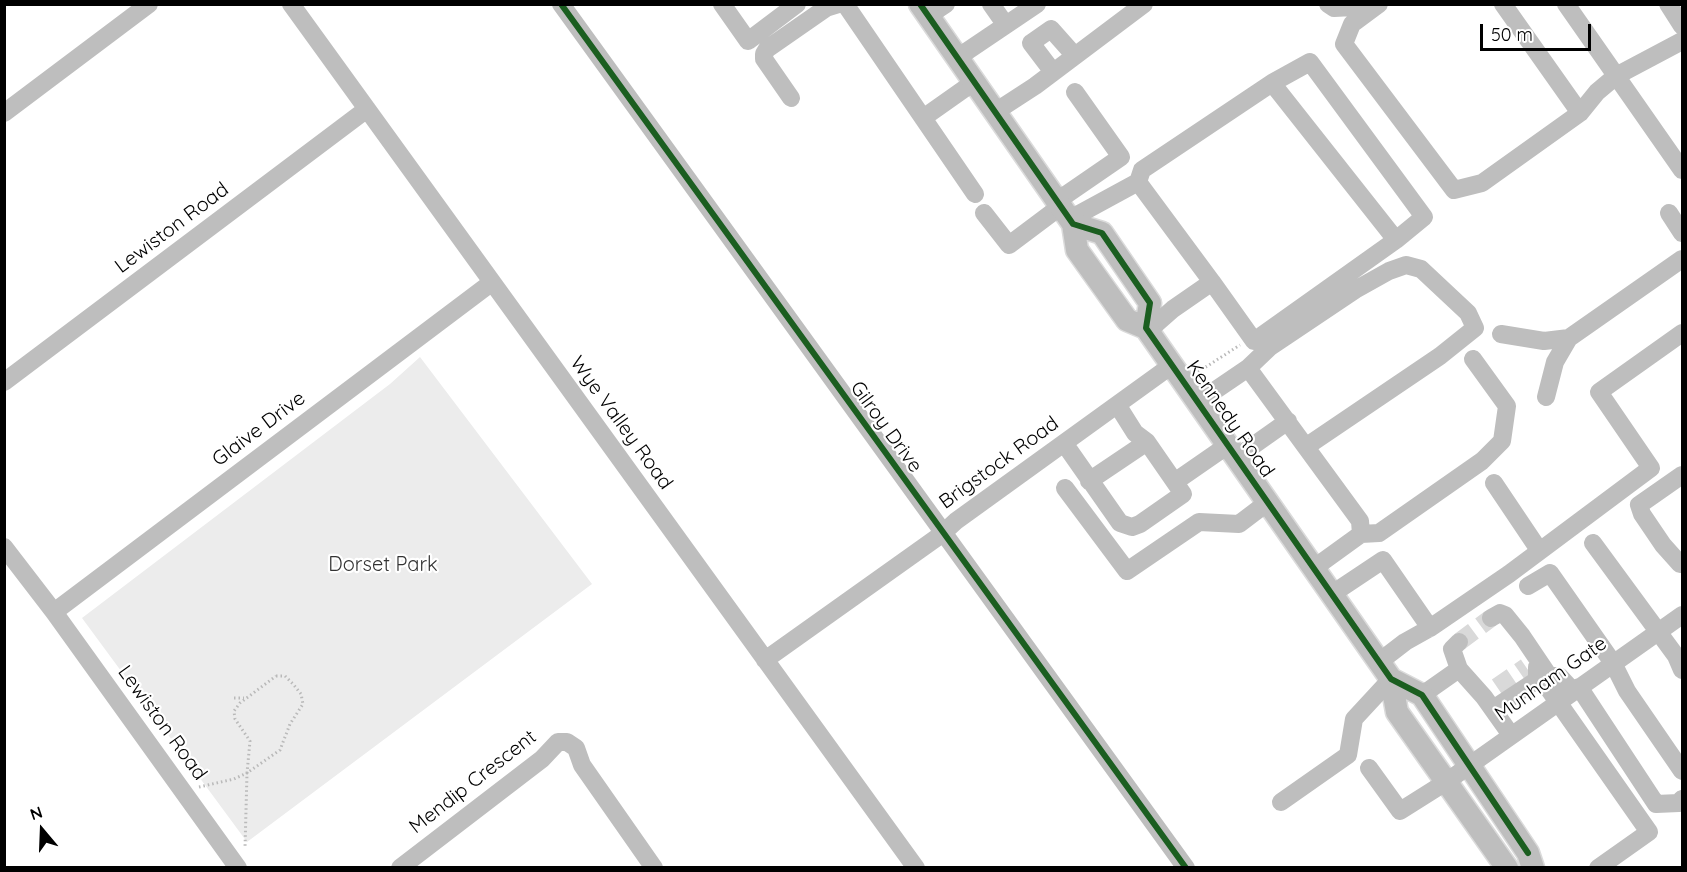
<!DOCTYPE html>
<html>
<head>
<meta charset="utf-8">
<style>
	body { margin:0 }
	#map { position:relative; width:1687px; height:872px; overflow:hidden; background:#fff; font-family:Quicksand,sans-serif }
	canvas { display:block }
	.frame { position:absolute; inset:0; border:6px solid #000; pointer-events:none }
	.north { position:absolute; left:12px; top:800px; width:60px; height:60px; -webkit-text-stroke:4px #fff; paint-order:stroke; rotate:341deg; font-size:16px; font-weight:700; line-height:24px; text-align:center; color:#000 }
	.north::after { content:''; display:block; margin:auto; width:21px; height:27px; background:#000; clip-path:polygon(50% 0,100% 100%,50% 72%,0 100%) }
	.scale { position:absolute; left:1480px; top:24px; width:111px; height:27px; box-sizing:border-box; border:3px solid #000; border-top:0; padding-left:8px; font-size:18px; line-height:21px; white-space:nowrap; color:#000; -webkit-text-stroke:4px #fff; paint-order:stroke }
</style>
</head>
<body>
<div id="map">
<canvas width="1687" height="872"></canvas>
<div class="frame"></div>
<div class="north">N</div>
<div class="scale">50 m</div>
</div>
<script>
const ctx = document.querySelector('canvas').getContext('2d');
ctx.lineJoin = 'round';
function fillPath(path, color) {
  ctx.fillStyle = color;
  ctx.fill(path, 'evenodd');
}
function toPath(rows) {
  const path = new Path2D();
  for (const r of rows) {
    path.moveTo(r[0], r[1]);
    for (let i = 2; i < r.length; i += 2) path.lineTo(r[i], r[i + 1]);
  }
  return path;
}
function stroke(path, color, width, dash) {
  ctx.strokeStyle = color;
  ctx.lineWidth = width;
  ctx.lineCap = dash ? 'butt' : 'round';
  ctx.setLineDash(dash || []);
  ctx.stroke(path);
}
function label(font, color, halo, rows, align = 'center') {
  ctx.font = font + ' Quicksand,sans-serif';
  ctx.lineWidth = 4.5;
  ctx.setLineDash([]);
  ctx.textBaseline = 'middle';
  ctx.strokeStyle = halo;
  ctx.fillStyle = color;
  for (const [text, x, y, turn = 0] of rows) {
    ctx.save();
    ctx.translate(x, y);
    ctx.rotate((+turn || 0) * Math.PI / 180);
    ctx.textAlign = isNaN(turn) ? turn : align;
    if (halo) ctx.strokeText(text, 0, 0);
    ctx.fillText(text, 0, 0);
    ctx.restore();
  }
}
fillPath(toPath([
	[420,357,592,584,247,842,82,618,390,384]
]), '#ececec');
stroke(toPath([
	[1459,642,1491,618],
	[1497,687,1526,667]
]), '#d9d9d9', 18, [18, 9]);
const major = toPath([
	[920,4,1073,224,1077,250,1127,320,1146,328,1148,331,1391,679,1397,712,1507,868],
	[1073,224,1102,233,1150,303,1146,328],
	[1391,679,1422,695,1528,853,1533,868]
]);
stroke(major, '#dbdbdb', 25);
stroke(toPath([
	[1198,372,1240,345],
	[276,676,285,676,293,684,301,694,303,704,290,724,280,750,247,773,250,741,235,719,234,711,240,703,276,676],
	[234,698,244,698],
	[199,787,234,779,247,773,245,848]
]), '#b9b9b9', 3, [1.5, 3]);
stroke(toPath([
	[291,4,916,868],
	[561,4,1186,868],
	[722,4,748,41,797,4],
	[845,4,975,194],
	[991,4,1005,24],
	[1328,4,1334,8,1353,7,1357,4],
	[1379,4,1352,24,1344,44,1454,190,1482,183,1580,113,1597,92,1616,76,1682,41],
	[1503,4,1580,113],
	[1566,4,1682,170],
	[1668,4,1682,26],
	[928,16,946,4],
	[957,58,1037,4],
	[1053,72,1031,43,1051,29,1075,56],
	[791,98,764,59,764,54,767,49,826,8,839,4],
	[995,112,1035,86,1144,4],
	[4,113,149,4],
	[923,118,974,82],
	[1138,182,1142,170,1272,83,1396,240],
	[1057,201,1121,157,1075,92],
	[984,213,1009,245,1061,206],
	[1669,213,1682,233],
	[1070,219,1138,182,1212,282,1173,309,1148,331],
	[1212,282,1254,341,1396,240,1424,217,1310,62,1272,83],
	[1501,334,1544,341,1569,338],
	[1248,368,1270,347,1355,290,1389,271,1406,265,1421,269,1468,313,1475,328,1440,356,1307,446],
	[4,382,367,109],
	[1546,397,1555,362,1569,338,1682,259],
	[1198,402,1248,368,1360,521,1361,534,1314,568],
	[1064,443,1120,523,1132,527,1140,524,1183,494,1147,442,1135,433,1118,406],
	[1237,457,1288,421],
	[1682,475,1639,505,1642,514,1663,545,1680,564,1682,564],
	[1089,481,1147,442],
	[1176,481,1228,445],
	[1494,483,1539,550],
	[1065,488,1127,571,1199,522,1239,524,1268,502],
	[1361,534,1379,533,1482,461,1502,441,1507,406,1473,359],
	[1593,543,1676,656,1682,670],
	[4,547,54,612,238,868],
	[1528,586,1550,573,1613,663,1627,691,1682,771],
	[1332,594,1383,560,1430,628,1405,642,1379,662],
	[54,612,491,283],
	[1491,618,1500,613,1505,615,1522,636,1549,676],
	[1430,628,1509,574,1651,468,1599,392,1682,333],
	[1459,642,1452,649,1459,669,1484,697,1511,735],
	[765,660,942,534,956,521,1172,365],
	[1579,687,1656,804,1679,803,1682,799],
	[1573,691,1559,676,1549,676,1546,685,1649,832,1598,868],
	[1422,695,1459,669],
	[1493,709,1537,680,1537,667],
	[1369,768,1400,811,1446,782,1682,615],
	[1281,802,1348,755,1354,719,1391,679],
	[400,868,542,759,558,742,567,742,576,748,582,765,654,868]
]), '#bebebe', 18);
stroke(major, '#bebebe', 22);
stroke(toPath([
	[561,4,1186,868],
	[920,4,1073,224,1102,233,1150,303,1146,328,1391,679,1422,695,1528,853]
]), '#1b5e20', 6);
label('20px', '#000', '#fff', [
	["Lewiston Road",172,228,-37],
	["Kennedy Road",1230,419,55],
	["Wye Valley Road",621,423,54],
	["Gilroy Drive",886,427,54],
	["Glaive Drive",259,429,-37],
	["Brigstock Road",999,463,-36],
	["Munham Gate",1551,679,-35],
	["Lewiston Road",162,723,54],
	["Mendip Crescent",473,782,-38]
]);
label('20px', '#333', '#fff', [
	["Dorset Park",383,565]
]);
</script>
</body>
</html>
